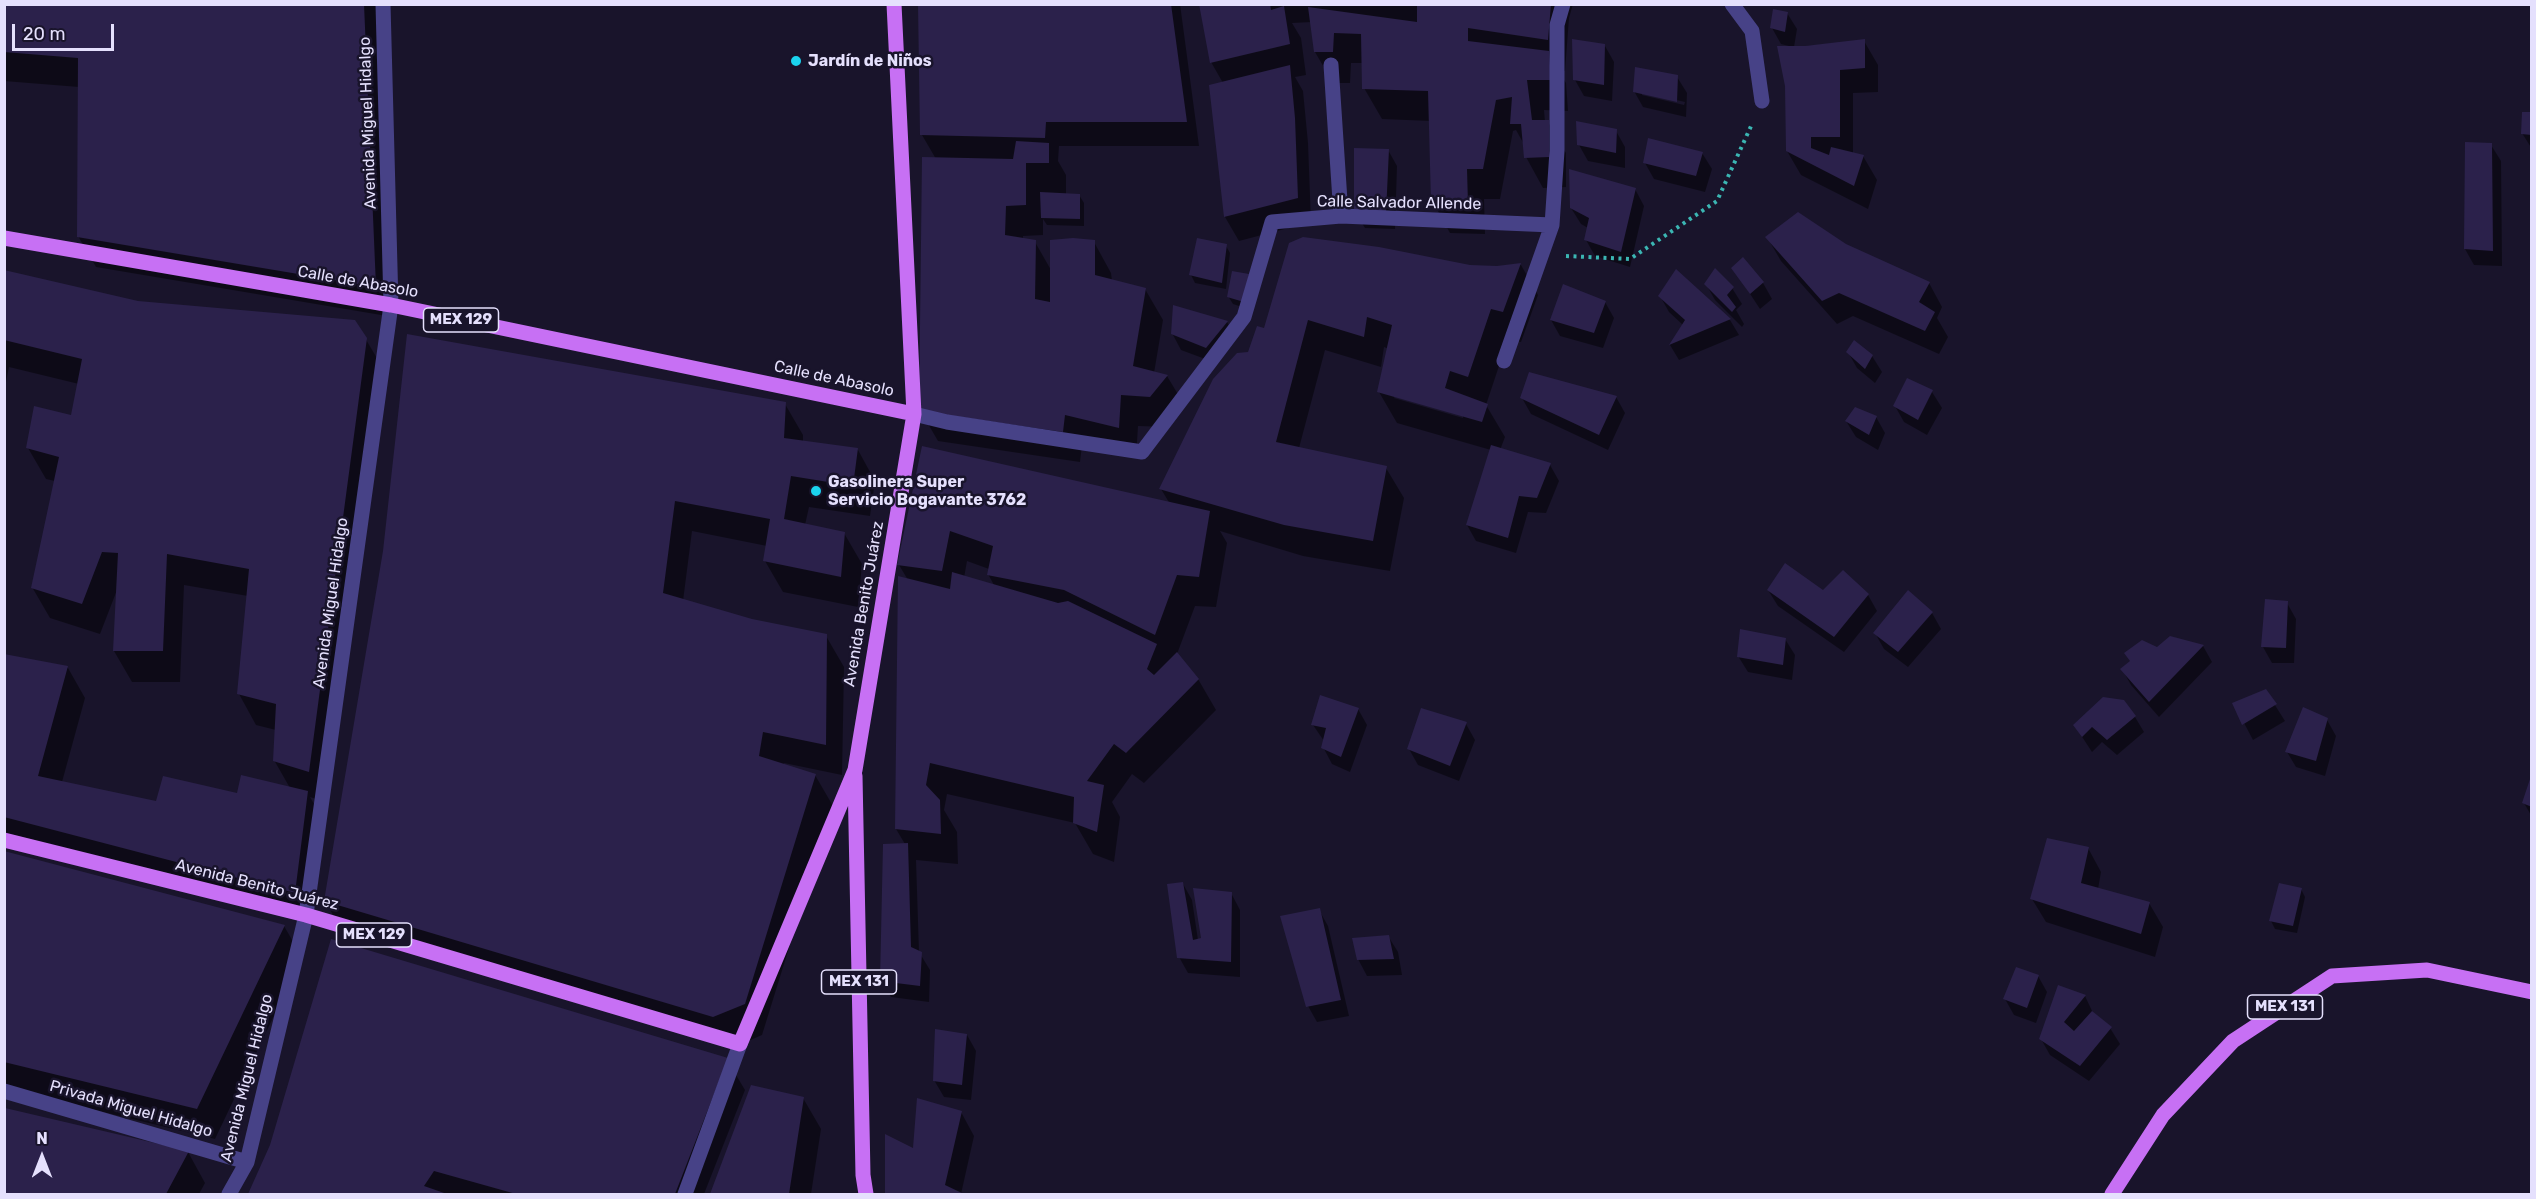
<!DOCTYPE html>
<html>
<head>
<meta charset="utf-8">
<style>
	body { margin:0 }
	#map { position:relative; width:2536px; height:1199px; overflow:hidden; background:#19142b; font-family:Rubik,sans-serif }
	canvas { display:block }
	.frame { position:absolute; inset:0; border:6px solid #e5e0fd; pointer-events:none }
	.north { position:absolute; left:12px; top:1127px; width:60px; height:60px; -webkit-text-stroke:4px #19142b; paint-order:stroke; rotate:0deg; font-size:16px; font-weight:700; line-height:24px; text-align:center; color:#e5e0fd }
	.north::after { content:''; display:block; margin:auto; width:21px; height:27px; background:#e5e0fd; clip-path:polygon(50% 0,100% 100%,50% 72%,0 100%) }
	.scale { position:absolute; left:12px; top:24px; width:102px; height:27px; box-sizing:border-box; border:3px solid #e5e0fd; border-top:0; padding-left:8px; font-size:18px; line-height:21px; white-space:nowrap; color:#e5e0fd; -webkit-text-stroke:4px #19142b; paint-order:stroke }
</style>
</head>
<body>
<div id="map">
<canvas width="2536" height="1199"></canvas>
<div class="frame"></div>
<div class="north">N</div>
<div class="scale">20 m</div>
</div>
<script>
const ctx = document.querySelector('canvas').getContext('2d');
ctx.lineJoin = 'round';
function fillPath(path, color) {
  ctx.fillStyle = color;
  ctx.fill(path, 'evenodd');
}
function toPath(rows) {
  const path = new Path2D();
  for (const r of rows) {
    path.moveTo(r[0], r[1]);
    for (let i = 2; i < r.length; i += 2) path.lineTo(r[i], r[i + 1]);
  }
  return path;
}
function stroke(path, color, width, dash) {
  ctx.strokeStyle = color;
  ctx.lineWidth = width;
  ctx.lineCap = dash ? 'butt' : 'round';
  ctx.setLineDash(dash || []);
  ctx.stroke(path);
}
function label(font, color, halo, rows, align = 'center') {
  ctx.font = font + ' Rubik,sans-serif';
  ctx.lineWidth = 5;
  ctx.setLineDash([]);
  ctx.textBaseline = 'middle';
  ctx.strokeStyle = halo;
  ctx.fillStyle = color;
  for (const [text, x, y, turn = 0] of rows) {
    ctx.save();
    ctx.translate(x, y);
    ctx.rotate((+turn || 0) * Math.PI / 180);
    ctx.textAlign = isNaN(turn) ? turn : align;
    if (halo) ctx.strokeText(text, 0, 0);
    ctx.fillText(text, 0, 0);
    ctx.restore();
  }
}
fillPath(toPath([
	[4,4,380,4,393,317,96,267,78,236,79,87,4,81],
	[920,4,1180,4,1199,146,1059,146,1058,161,1066,175,1066,195,1079,195,1084,203,1084,226,1047,225,1043,219,1043,235,1023,236,1023,240,1035,242,1051,270,1094,242,1111,273,1112,281,1145,289,1163,320,1154,373,1167,376,1185,406,1168,427,1138,426,1136,458,1082,445,1080,462,938,441,920,410,936,159,922,135],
	[1200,4,1573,4,1569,18,1565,71,1558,70,1566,83,1568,111,1544,110,1545,122,1548,122,1566,153,1566,187,1543,188,1526,157,1525,146,1516,130,1513,131,1500,199,1484,199,1485,234,1450,233,1433,202,1431,121,1382,119,1364,88,1363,63,1351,63,1350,83,1333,83,1315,52,1312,22,1292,23,1301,38,1306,75,1295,77,1303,91,1308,143,1311,222,1239,241,1225,217,1211,87,1223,83,1211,62],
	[1787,13,1797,29,1794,47,1864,41,1878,65,1878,92,1853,93,1853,154,1863,156,1877,180,1868,209,1801,175,1787,151,1789,46,1781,44,1772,28],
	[1605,46,1614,62,1612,101,1584,96,1575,80],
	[1677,77,1687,93,1686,117,1643,107,1634,91],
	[1642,92,1685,102,1684,105,1642,95],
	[2532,114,2532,149,2522,133],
	[1616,131,1625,147,1625,168,1588,161,1579,145],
	[2491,145,2501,161,2502,266,2474,265,2465,249],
	[1388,150,1397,166,1395,229,1365,228,1355,212],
	[1702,153,1712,169,1705,192,1654,179,1645,163],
	[1635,189,1644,206,1630,267,1595,256,1586,240,1588,228,1581,224,1571,208],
	[1767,237,1845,245,1929,283,1942,307,1937,318,1948,337,1939,354,1853,316,1837,324,1781,261],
	[1226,246,1230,253,1226,289,1195,283,1191,275],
	[1521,265,1538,295,1521,342,1508,339,1486,405,1505,437,1500,450,1550,465,1559,481,1546,513,1528,512,1516,553,1476,541,1467,525,1491,450,1397,423,1379,392,1389,349,1384,347,1381,367,1325,350,1299,448,1386,468,1404,498,1390,571,1303,556,1220,531,1227,543,1216,607,1195,606,1177,654,1198,679,1216,710,1144,783,1132,774,1112,802,1120,817,1114,862,1093,854,1075,823,947,794,944,810,957,832,958,864,916,860,919,952,930,970,929,1002,891,997,881,980,905,844,896,829,908,580,899,565,923,448,1170,504,1161,489,1265,329,1470,266,1497,268],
	[1395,396,1463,415,1463,418,1394,398],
	[967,561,989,569,988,574,995,587,964,578],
	[1733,268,1763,283,1772,299,1760,309],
	[1676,271,1730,320,1739,335,1679,360,1670,345,1683,325,1669,312,1660,296],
	[4,272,137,303,365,338,384,370,326,802,310,797,325,823,313,923,4,842,4,655,68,668,85,698,62,782,157,802,290,788,274,760,276,730,256,725,239,694,248,596,184,585,180,682,132,682,114,651,117,590,100,634,50,618,32,587,55,481,46,479,28,448,72,417,79,384,9,367,4,392],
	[1233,273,1248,309,1233,304,1228,296],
	[1706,284,1732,288,1742,304,1736,310,1744,324,1742,327,1715,300],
	[1605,302,1614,318,1603,348,1560,336,1551,320],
	[1227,322,1236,338,1216,363,1181,350,1172,333],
	[1848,352,1872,356,1882,372,1875,383,1857,368],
	[1908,380,1932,392,1942,408,1927,435,1904,422,1895,406],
	[1616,397,1625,413,1608,450,1531,414,1522,398],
	[785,404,803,435,803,442,858,450,875,481,870,516,809,507,805,525,844,533,862,564,858,607,783,592,765,561,767,546,692,531,683,601,751,621,826,636,844,667,842,775,784,763,783,765,815,775,833,806,762,1035,732,1048,343,932,325,901,384,551],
	[1876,417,1885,433,1878,450,1856,437,1846,421],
	[1843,572,1868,595,1877,611,1844,652,1778,606,1768,590,1823,592],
	[2287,603,2296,619,2294,663,2272,663,2263,647],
	[1932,613,1941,629,1908,667,1884,649,1875,633],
	[1785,639,1795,655,1792,680,1748,672,1738,656],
	[2203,646,2212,662,2159,717,2131,685,2122,669,2157,648],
	[2266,691,2285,721,2253,740,2234,704],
	[1358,709,1367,725,1350,772,1332,764,1323,747,1324,741,1313,725],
	[2135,717,2144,732,2117,755,2102,742,2092,752,2075,726],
	[2327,720,2336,736,2325,776,2296,767,2287,752],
	[1466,724,1475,740,1459,781,1418,765,1409,749],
	[2532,779,2532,817,2524,803],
	[2088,848,2101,872,2098,889,2149,903,2163,927,2155,957,2046,922,2032,899],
	[4,853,284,926,302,957,215,1139,4,1088],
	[1183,884,1192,900,1198,940,1203,939,1231,893,1240,910,1240,977,1188,973,1179,957],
	[2301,889,2305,897,2297,933,2275,929,2271,921],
	[1319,910,1328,926,1349,1016,1317,1022,1308,1006],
	[1388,936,1398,952,1402,975,1367,976,1358,959],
	[2038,976,2047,992,2036,1023,2014,1015,2005,999],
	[2085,996,2093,1013,2110,1028,2120,1044,2089,1081,2050,1055,2041,1039],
	[967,1035,976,1051,971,1100,944,1097,934,1080],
	[727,1060,745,1090,704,1194,249,1194,271,1146],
	[752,1087,803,1098,821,1129,811,1194,712,1194],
	[4,1109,188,1152,205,1183,199,1194,4,1194],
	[961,1112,974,1136,961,1194,887,1194,887,1137,914,1150]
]), '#0007');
fillPath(toPath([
	[4,4,364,4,376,287,77,237,78,58,4,52],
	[918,4,1171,4,1187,122,1046,122,1045,138,920,135],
	[1199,4,1270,4,1271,10,1284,6,1290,44,1210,63],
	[1417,4,1551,4,1548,40,1468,28,1468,41,1549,51,1551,80,1527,80,1532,120,1549,120,1549,157,1524,158,1521,124,1510,124,1512,97,1496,100,1483,169,1467,169,1468,204,1431,202,1428,91,1362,89,1361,34,1334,33,1333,52,1314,52,1308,7,1417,22],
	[1773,9,1788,12,1785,32,1770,28],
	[1572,39,1605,44,1604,85,1573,80],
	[1865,39,1865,68,1840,70,1840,137,1811,137,1811,148,1829,155,1831,147,1864,155,1854,186,1786,151,1785,86,1777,46,1805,46],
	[1290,65,1295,118,1298,198,1224,217,1209,85],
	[1635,67,1678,75,1677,102,1633,92],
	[2522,112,2532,112,2532,135,2521,134],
	[1576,121,1617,129,1616,153,1577,145],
	[1648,138,1703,152,1696,176,1643,163],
	[1016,141,1049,143,1049,163,1026,163,1026,205,1006,206,1005,235,1036,240,1035,299,1050,302,1050,240,1073,238,1095,240,1095,275,1146,288,1133,366,1168,375,1150,397,1121,395,1119,428,1065,415,1063,432,919,411,922,157,1013,159],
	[2465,142,2492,143,2493,251,2464,249],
	[1354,148,1389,149,1386,213,1354,212],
	[1569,169,1636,188,1621,252,1584,240,1589,218,1570,208],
	[1040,192,1080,194,1080,219,1041,218],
	[1798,212,1846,244,1930,282,1919,302,1935,312,1925,331,1839,293,1822,301,1765,237],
	[1303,237,1379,247,1470,265,1497,266,1521,263,1503,312,1491,309,1468,377,1450,371,1445,388,1488,404,1482,422,1377,392,1392,325,1367,317,1364,337,1308,320,1276,442,1387,466,1373,541,1284,525,1159,489,1213,379,1237,353,1248,352,1257,326,1264,328,1289,243],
	[1197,238,1227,244,1222,283,1189,275],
	[1743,257,1764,282,1750,294,1731,268],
	[1715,268,1734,287,1727,295,1736,307,1732,312,1704,284],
	[1676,269,1731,319,1669,345,1685,320,1658,296],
	[4,270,138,301,355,320,367,338,309,772,273,761,276,704,237,694,249,569,167,554,163,651,113,651,118,553,102,552,82,604,31,588,59,457,26,448,34,406,71,415,82,359,4,340],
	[1232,271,1249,274,1244,302,1227,297],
	[1563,284,1606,301,1594,333,1550,320],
	[1173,305,1228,321,1206,348,1171,334],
	[407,334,786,402,784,438,858,448,853,486,791,476,784,519,845,532,841,577,763,561,770,519,675,501,663,593,752,619,827,634,826,745,763,732,759,756,816,774,745,1004,713,1017,324,901,383,551],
	[1854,340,1873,355,1865,369,1846,352],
	[1529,372,1617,396,1599,435,1520,398],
	[1907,378,1933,390,1918,420,1893,406],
	[1855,407,1877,416,1869,435,1845,421],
	[1491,445,1551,463,1537,498,1519,496,1508,538,1466,525],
	[922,446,1210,511,1199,577,1177,575,1155,635,1064,590,987,575,993,546,950,531,942,571,897,565],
	[1785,563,1823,590,1843,570,1869,594,1834,637,1767,590],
	[952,572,1058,603,1068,601,1157,644,1147,669,1154,675,1177,652,1199,679,1126,753,1114,744,1087,781,1104,785,1097,832,1073,823,1074,797,930,763,926,785,940,800,941,834,895,829,898,576,950,589],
	[1908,590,1933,612,1898,652,1873,633],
	[2265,599,2288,601,2286,648,2261,647],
	[1740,629,1786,638,1783,665,1737,657],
	[2170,636,2204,645,2149,702,2120,669,2130,661,2124,653,2142,640,2157,647],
	[4,654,68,666,38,776,156,801,163,776,237,793,241,775,308,791,295,893,4,817],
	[2266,689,2277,704,2242,725,2232,703],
	[1320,695,1359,708,1341,757,1321,748,1326,728,1311,725],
	[2103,697,2124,700,2136,716,2107,740,2092,727,2082,737,2073,725],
	[2303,707,2328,718,2316,761,2285,752],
	[1421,708,1467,722,1450,766,1407,749],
	[2531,776,2532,776,2532,807,2522,803],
	[2047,838,2089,847,2081,883,2150,902,2141,934,2030,899],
	[908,843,911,947,922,952,920,986,880,981,883,844],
	[4,851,285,925,197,1109,4,1062],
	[1183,882,1193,940,1201,938,1193,888,1232,892,1231,962,1177,958,1167,884],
	[2279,883,2302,888,2293,926,2269,921],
	[1320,908,1341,1000,1306,1007,1280,916],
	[1389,935,1394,959,1357,960,1352,938],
	[331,939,728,1058,675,1194,516,1194,434,1171,424,1186,447,1194,248,1194,270,1145],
	[2016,967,2039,975,2027,1008,2003,999],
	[2058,985,2086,995,2064,1022,2074,1031,2092,1011,2112,1027,2080,1066,2039,1039],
	[935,1029,967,1034,962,1085,933,1081],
	[751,1085,804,1097,789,1194,710,1194],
	[917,1098,962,1111,945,1185,964,1194,885,1194,885,1134,913,1148],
	[5,1108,189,1151,166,1194,5,1194]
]), '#2b214b');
stroke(toPath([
	[1566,256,1630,259,1717,201,1752,124]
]), '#3bb6b3', 4, [3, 4.5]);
stroke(toPath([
	[1732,4,1752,31,1762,101],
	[1331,65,1341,216],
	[1504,361,1552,225,1557,151,1557,25,1563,4],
	[914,414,947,422,1142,452,1244,317,1272,222,1341,216,1552,225],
	[4,1091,247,1162],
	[229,1194,247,1162,306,915,391,305,383,4],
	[685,1194,740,1044]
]), '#474287', 15);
stroke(toPath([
	[4,238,391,305,914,414],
	[855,776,863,1175,866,1194],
	[4,840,306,915,740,1044,855,770,914,414,894,4],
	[2112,1194,2163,1115,2233,1041,2332,976,2427,970,2532,992]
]), '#c770f4', 15);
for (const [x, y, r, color] of [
	[796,61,6,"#1bd3ee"],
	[816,491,6,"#1bd3ee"]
]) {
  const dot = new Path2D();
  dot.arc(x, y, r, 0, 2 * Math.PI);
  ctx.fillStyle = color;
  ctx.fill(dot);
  stroke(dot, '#19142b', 2);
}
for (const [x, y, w] of [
	[461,320,75],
	[374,935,75],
	[859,982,75],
	[2285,1007,75]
]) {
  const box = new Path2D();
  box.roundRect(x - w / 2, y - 12, w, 24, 4.5);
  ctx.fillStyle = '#19142b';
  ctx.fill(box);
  stroke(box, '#e5e0fd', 1.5);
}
label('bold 15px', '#e5e0fd', null, [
	["MEX 129",461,320],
	["MEX 129",374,935],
	["MEX 131",859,982],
	["MEX 131",2285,1007]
]);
label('bold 16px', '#e5e0fd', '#19142b', [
	["Jardín de Niños",808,61],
	["Gasolinera Super",828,482],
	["Servicio Bogavante 3762",828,500]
], 'left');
label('16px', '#e5e0fd', '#19142b', [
	["Avenida Miguel Hidalgo",368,123,-92],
	["Calle Salvador Allende",1399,203,1],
	["Calle de Abasolo",358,282,10],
	["Calle de Abasolo",834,379,12],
	["Avenida Miguel Hidalgo",331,603,-82],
	["Avenida Benito Juárez",864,604,-80],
	["Avenida Benito Juárez",257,885,14],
	["Avenida Miguel Hidalgo",247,1078,-76],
	["Privada Miguel Hidalgo",131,1109,16]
]);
</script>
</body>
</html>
